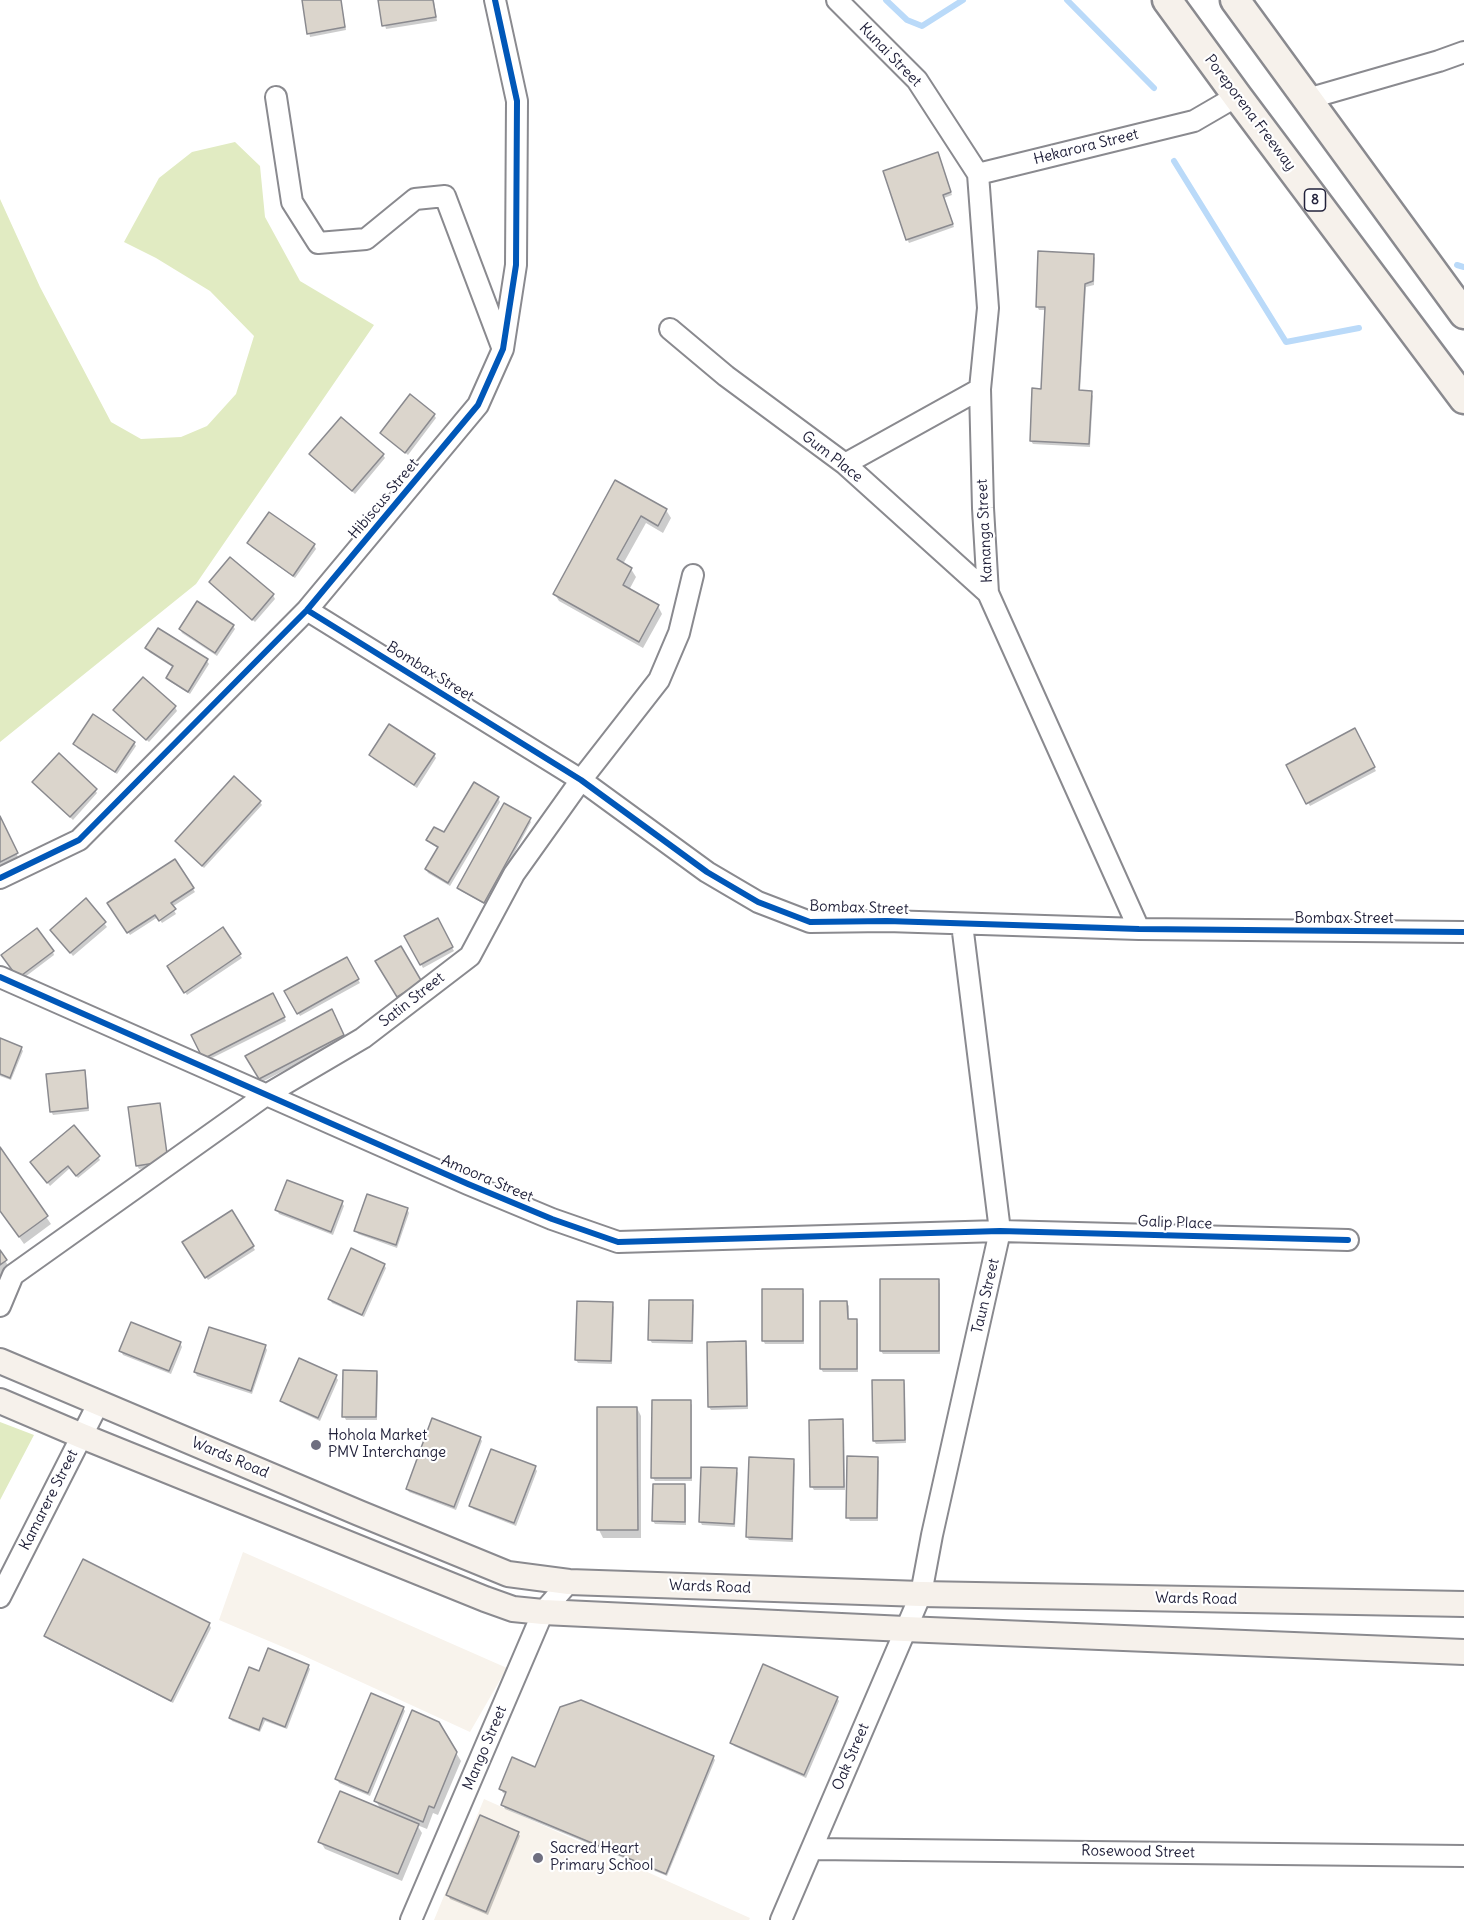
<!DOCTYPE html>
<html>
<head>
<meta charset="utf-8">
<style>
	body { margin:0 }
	canvas { display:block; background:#fff }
</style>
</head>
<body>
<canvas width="1464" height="1920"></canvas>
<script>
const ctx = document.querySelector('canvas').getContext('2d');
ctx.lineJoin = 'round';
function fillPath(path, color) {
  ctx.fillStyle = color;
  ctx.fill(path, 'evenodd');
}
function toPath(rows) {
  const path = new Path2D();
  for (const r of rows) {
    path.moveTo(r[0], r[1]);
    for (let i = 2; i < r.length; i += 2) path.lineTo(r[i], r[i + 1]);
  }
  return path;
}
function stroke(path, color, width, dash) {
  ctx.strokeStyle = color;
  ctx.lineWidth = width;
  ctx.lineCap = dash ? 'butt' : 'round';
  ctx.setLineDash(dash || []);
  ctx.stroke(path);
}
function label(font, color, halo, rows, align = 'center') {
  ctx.font = font + ' Delius,sans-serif';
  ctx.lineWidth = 4.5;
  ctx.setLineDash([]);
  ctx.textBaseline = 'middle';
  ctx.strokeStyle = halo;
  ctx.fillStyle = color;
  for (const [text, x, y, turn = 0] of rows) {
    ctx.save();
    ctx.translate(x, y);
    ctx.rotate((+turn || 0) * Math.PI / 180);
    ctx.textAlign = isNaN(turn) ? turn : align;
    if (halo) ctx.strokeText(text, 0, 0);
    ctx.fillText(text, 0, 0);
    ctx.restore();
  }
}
fillPath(toPath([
	[243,1552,507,1668,470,1732,302,1655,219,1620],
	[484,1799,750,1918,749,1920,434,1920]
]), '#f8f3ec');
fillPath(toPath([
	[235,142,260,166,265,217,300,281,374,325,196,584,0,742,0,199,40,287,111,422,141,439,181,437,207,426,236,394,254,336,210,291,156,258,124,242,159,178,192,152],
	[0,1422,34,1435,0,1500]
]), '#e1ebc2');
fillPath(toPath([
	[303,0,341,0,346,30,310,37],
	[379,0,434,0,437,21,386,29],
	[939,157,952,195,944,198,954,227,909,243,907,239],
	[1093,255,1095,258,1094,285,1086,287,1080,392,1091,393,1093,396,1090,447,1033,444,1031,441,1042,390,1046,310,1039,310,1037,306],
	[434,415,436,418,408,455,382,433],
	[311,454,383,455,385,458,355,494],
	[616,482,666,510,671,518,663,533,646,523,623,564,631,569,636,577,629,590,658,606,662,614,643,648,559,601,554,593],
	[249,543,314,545,316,549,295,578,251,547],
	[210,582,273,595,275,599,255,622],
	[233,626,235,629,217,656,182,633,180,629],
	[159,630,207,661,209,664,190,694,169,681,167,678,174,668,149,652,147,648],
	[175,707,177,711,149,742,117,714],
	[1354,730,1376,771,1310,806,1288,766],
	[134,743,136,746,117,774,77,748,75,744],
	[371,755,434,755,436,758,417,788,373,759],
	[36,785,95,790,97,793,73,820],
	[498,798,500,802,450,886,428,873,426,869,439,849,430,843,428,840,445,834],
	[260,802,262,805,204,868,177,841],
	[0,819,18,857,0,866],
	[529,819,531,822,486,905,461,891,459,888],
	[175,861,195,892,172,907,176,914,162,923,158,917,130,935,109,903],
	[86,900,107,927,73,956,54,933],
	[437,920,454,951,423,968,406,937],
	[223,930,242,958,187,995,169,967],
	[53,952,54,955,21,980,5,959],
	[346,959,360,983,300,1016,286,992],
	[273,995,286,1021,206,1061,193,1036],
	[333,1014,345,1039,262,1082,247,1057],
	[0,1040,21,1048,23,1051,11,1080,0,1076],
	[84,1072,86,1075,89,1111,53,1115,51,1111],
	[159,1105,167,1165,139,1169,137,1165],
	[0,1150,51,1224,24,1244,0,1210],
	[98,1157,100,1160,78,1178,70,1168,50,1186,34,1165],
	[342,1203,344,1206,333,1235,279,1214,277,1210],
	[407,1209,409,1213,397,1248,358,1234,356,1231],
	[231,1212,255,1250,208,1280,184,1243],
	[0,1252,10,1269,0,1276],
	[384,1265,386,1268,364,1317,332,1303,330,1299],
	[938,1280,940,1284,940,1354,883,1354,881,1351],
	[802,1291,804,1294,804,1344,765,1344,763,1340],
	[692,1302,694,1305,693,1344,652,1343,650,1340],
	[847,1303,849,1306,849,1320,856,1320,858,1324,858,1372,823,1372,821,1369],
	[612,1304,614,1307,612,1364,578,1363,576,1360],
	[180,1343,182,1347,171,1374,123,1355,121,1351],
	[745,1343,747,1346,748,1409,711,1410,709,1407],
	[265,1346,267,1350,252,1394,197,1376,195,1372],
	[376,1372,378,1375,377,1420,346,1420,344,1416],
	[336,1377,338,1380,320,1421,284,1404,282,1401],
	[903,1381,905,1384,906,1443,876,1444,874,1441],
	[690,1402,692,1405,692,1481,655,1481,653,1478],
	[637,1408,641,1416,641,1538,603,1538,599,1530],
	[811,1421,842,1421,844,1424,845,1490,814,1490,812,1487],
	[480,1438,482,1441,456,1510,409,1492,407,1489],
	[877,1458,879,1461,878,1521,850,1521,848,1517],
	[793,1460,795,1464,793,1542,749,1540,747,1537],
	[535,1468,537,1471,516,1526,473,1509,471,1506],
	[736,1470,738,1473,735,1527,702,1525,700,1521],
	[654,1485,685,1486,686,1489,686,1525,655,1524,653,1521],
	[209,1624,211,1628,173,1703,48,1639,46,1636],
	[308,1666,310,1669,287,1729,265,1721,260,1732,232,1721,230,1718,260,1673],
	[837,1698,839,1701,806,1778,734,1746,732,1743],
	[403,1708,405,1711,370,1796,339,1783,337,1779],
	[438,1723,461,1761,438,1815,433,1813,427,1829,417,1825,422,1833,402,1881,325,1849,320,1841,381,1810,376,1801],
	[713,1757,715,1760,667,1876,505,1809,503,1805,507,1794,503,1793,501,1789,536,1769],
	[518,1833,520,1836,488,1915,450,1899,448,1895]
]), '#0003');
stroke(toPath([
	[886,0,907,20,922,26,963,0],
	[1067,0,1154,88],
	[1174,161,1286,342,1359,328],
	[1457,265,1464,267]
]), '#badaf9', 6);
const building = toPath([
	[302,0,341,0,345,27,307,34,302,0],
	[378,0,433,0,436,17,382,26,378,0],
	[938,152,951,192,943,195,953,224,906,240,883,171,938,152],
	[1038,251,1094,254,1093,281,1085,284,1079,390,1092,391,1089,444,1030,441,1032,388,1041,389,1045,307,1036,307,1038,251],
	[410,394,435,414,405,453,380,433,410,394],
	[341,417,384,454,352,491,309,454,341,417],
	[615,480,667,509,658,526,641,516,617,559,632,568,623,585,659,605,639,642,553,594,615,480],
	[269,512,315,544,293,576,247,543,269,512],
	[230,557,274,594,252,620,209,582,230,557],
	[197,601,234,625,215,653,179,629,197,601],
	[158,628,208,659,188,692,166,678,173,666,145,648,158,628],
	[143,677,176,706,146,740,113,710,143,677],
	[93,714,135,742,115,772,73,744,93,714],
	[389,724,435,754,414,785,369,755,389,724],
	[1355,728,1375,767,1306,804,1286,765,1355,728],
	[59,753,97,789,70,817,32,782,59,753],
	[234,776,261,801,202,866,175,841,234,776],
	[474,782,499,797,448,883,425,869,438,847,426,840,434,827,444,832,474,782],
	[504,803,531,818,484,903,457,888,504,803],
	[0,816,18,853,0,862,0,816],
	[175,859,194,888,171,903,176,909,159,921,155,915,127,933,107,903,175,859],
	[86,898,106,922,70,953,50,930,86,898],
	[438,918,453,947,420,965,404,936,438,918],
	[223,927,241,954,184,993,167,966,223,927],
	[37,928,54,951,18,978,1,955,37,928],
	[401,946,422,982,397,997,375,961,401,946],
	[347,957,359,979,297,1014,284,991,347,957],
	[273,993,285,1017,203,1059,191,1035,273,993],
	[332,1009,344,1035,259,1079,245,1056,332,1009],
	[0,1038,22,1047,10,1078,0,1074,0,1038],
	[85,1070,88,1108,50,1112,46,1074,85,1070],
	[160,1103,168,1161,136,1166,128,1107,160,1103],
	[74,1125,100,1156,76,1176,68,1166,47,1183,30,1162,74,1125],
	[0,1147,48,1216,19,1237,0,1211,0,1147],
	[287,1180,343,1201,331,1232,275,1210,287,1180],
	[367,1194,408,1208,396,1245,354,1231,367,1194],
	[232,1210,254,1246,205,1278,182,1242,232,1210],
	[351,1248,385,1264,362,1315,328,1299,351,1248],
	[0,1250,7,1260,0,1265,0,1250],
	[880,1279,939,1279,939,1351,880,1351,880,1279],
	[762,1289,803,1289,803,1341,762,1341,762,1289],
	[649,1300,693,1300,692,1341,648,1340,649,1300],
	[577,1301,613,1302,611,1361,575,1360,577,1301],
	[820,1301,847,1301,848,1319,857,1319,857,1369,820,1369,820,1301],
	[131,1322,181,1342,169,1371,119,1351,131,1322],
	[209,1327,266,1345,251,1391,194,1372,209,1327],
	[746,1341,747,1406,708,1407,707,1342,746,1341],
	[299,1358,337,1375,318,1418,280,1401,299,1358],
	[343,1370,377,1371,376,1417,342,1417,343,1370],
	[872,1380,904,1380,905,1440,873,1441,872,1380],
	[652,1400,691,1400,691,1478,651,1478,652,1400],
	[597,1407,637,1407,638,1530,597,1530,597,1407],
	[432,1418,481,1437,454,1507,406,1489,432,1418],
	[843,1419,844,1487,810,1487,809,1420,843,1419],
	[491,1449,536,1466,514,1523,469,1506,491,1449],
	[847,1456,878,1457,877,1518,846,1518,847,1456],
	[749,1457,794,1459,792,1539,746,1537,749,1457],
	[701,1467,737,1468,734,1524,699,1522,701,1467],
	[653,1484,685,1484,685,1522,652,1521,653,1484],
	[83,1559,210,1623,171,1701,44,1636,83,1559],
	[268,1648,309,1665,285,1727,263,1718,259,1730,229,1718,249,1667,259,1671,268,1648],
	[763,1664,838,1697,804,1775,730,1743,763,1664],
	[371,1693,404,1707,368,1793,335,1779,371,1693],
	[581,1700,714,1756,666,1874,501,1805,506,1792,499,1789,512,1757,535,1767,560,1707,581,1700],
	[412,1710,439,1722,457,1752,434,1808,429,1806,423,1822,374,1801,412,1710],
	[340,1791,419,1824,398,1874,318,1842,340,1791],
	[480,1815,519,1832,486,1912,446,1895,480,1815]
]);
fillPath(building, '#dbd5cc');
stroke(building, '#8a8a8f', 1.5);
const minor = toPath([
	[837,0,917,80,978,174,988,308,980,389,983,508,988,593,1139,929],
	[276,97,292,202,318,243,366,239,415,199,445,196,502,347],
	[1307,99,1439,61,1464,52],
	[978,174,1194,121,1237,96],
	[670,329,726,376,845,464,988,593],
	[845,464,980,389],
	[307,610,581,780,707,872,758,902,810,922,887,921,1139,929,1464,932],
	[0,878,79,840,307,610,478,405,503,349,516,265,517,101,495,0],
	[0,977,468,1184,552,1219,618,1242,1000,1231,1348,1240],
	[0,1306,13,1275,266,1095,363,1038,470,956,514,874,581,780,659,680,679,633,693,575],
	[0,1597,99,1402],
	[812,1849,1464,1856],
	[411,1920,543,1612,569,1582],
	[781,1920,921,1594,932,1535,1000,1231,962,924]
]);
const major = toPath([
	[0,1361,359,1513,508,1574,569,1582,921,1594,1464,1604],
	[0,1401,82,1436,485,1599,513,1609,543,1612,905,1629,1464,1652]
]);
const highway = toPath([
	[1167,0,1237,96,1464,399],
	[1235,0,1464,314]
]);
stroke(minor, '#8a8a8f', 24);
stroke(major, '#8a8a8f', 28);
stroke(highway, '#8a8a8f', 33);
stroke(minor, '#fff', 20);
stroke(major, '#f6f1eb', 24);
stroke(highway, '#f6f1eb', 28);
stroke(toPath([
	[307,610,581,780,707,872,758,902,810,922,887,921,1139,929,1464,932],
	[0,878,79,840,307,610,478,405,503,349,516,265,517,101,495,0],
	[0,977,468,1184,552,1219,618,1242,1000,1231,1348,1240]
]), '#0057b8', 6);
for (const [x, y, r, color] of [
	[316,1445,6,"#6f6f80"],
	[538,1858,6,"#6f6f80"]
]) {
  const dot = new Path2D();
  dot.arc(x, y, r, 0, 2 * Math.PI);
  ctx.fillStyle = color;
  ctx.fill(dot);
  stroke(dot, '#fff', 2);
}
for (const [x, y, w] of [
	[1315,200,21]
]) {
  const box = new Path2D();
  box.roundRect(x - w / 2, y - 11, w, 22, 4.5);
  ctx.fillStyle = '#fff';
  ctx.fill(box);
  stroke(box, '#22223b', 1.5);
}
label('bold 14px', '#22223b', null, [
	["8",1315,200]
]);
label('15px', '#22223b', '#fff', [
	["Kunai Street",890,55,46],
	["Poreporena Freeway",1250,113,53],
	["Hekarora Street",1086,147,-14],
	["Gum Place",832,457,38],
	["Hibiscus Street",384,499,-50],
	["Kananga Street",985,531,-93],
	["Bombax Street",430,672,32],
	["Bombax Street",859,908,2],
	["Bombax Street",1344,919],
	["Satin Street",412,1000,-38],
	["Amoora Street",487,1179,23],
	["Galip Place",1175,1223,2],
	["Taun Street",986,1296,-77],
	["Wards Road",230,1458,23],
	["Kamarere Street",49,1500,-63],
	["Wards Road",710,1587,2],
	["Wards Road",1196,1599,1],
	["Mango Street",485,1748,-67],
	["Oak Street",851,1757,-67],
	["Rosewood Street",1138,1852,1]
]);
label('15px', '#22223b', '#fff', [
	["Hohola Market",328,1436],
	["PMV Interchange",328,1453],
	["Sacred Heart",550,1849],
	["Primary School",550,1866]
], 'left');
</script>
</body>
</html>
